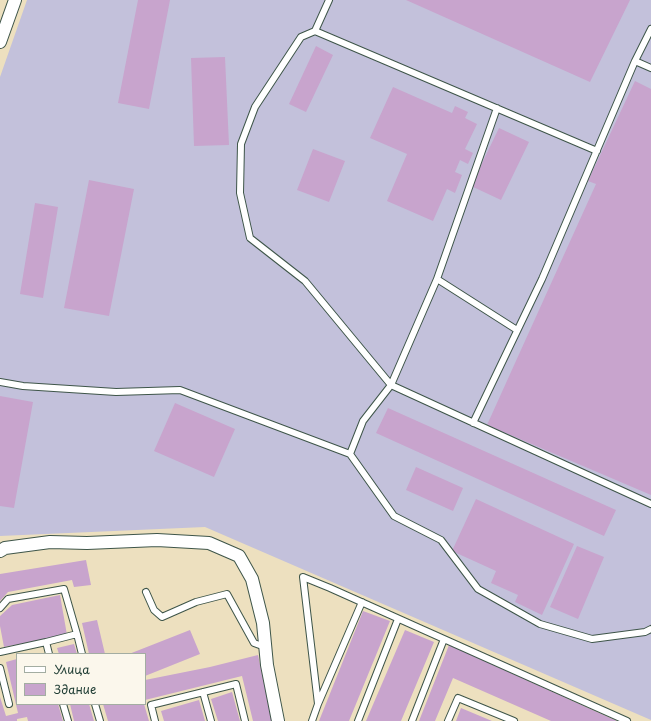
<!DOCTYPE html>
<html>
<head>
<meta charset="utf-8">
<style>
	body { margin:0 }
	#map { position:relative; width:651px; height:721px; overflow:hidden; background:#ede0bf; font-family:"Playpen Sans",sans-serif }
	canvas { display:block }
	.legend { position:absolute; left:16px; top:653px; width:130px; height:52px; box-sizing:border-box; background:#fbf7ec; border:1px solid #a3ada2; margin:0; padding:5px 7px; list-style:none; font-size:12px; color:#1f3d34 }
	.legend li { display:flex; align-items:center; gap:8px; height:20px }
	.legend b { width:20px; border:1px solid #a3ada2 }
</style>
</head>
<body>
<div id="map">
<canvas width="651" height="721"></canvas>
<ul class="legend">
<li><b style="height:5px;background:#fff"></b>Улица</li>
<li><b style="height:11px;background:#c8a4cd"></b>Здание</li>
</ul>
</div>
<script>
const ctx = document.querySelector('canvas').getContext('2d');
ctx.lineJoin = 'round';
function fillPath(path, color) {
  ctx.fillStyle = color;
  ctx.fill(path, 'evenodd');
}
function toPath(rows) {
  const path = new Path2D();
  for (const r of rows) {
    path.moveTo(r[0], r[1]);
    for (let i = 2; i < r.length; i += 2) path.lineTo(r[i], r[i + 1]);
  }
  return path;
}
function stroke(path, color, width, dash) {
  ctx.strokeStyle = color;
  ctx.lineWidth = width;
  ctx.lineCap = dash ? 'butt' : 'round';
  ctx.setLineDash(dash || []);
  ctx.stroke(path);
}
fillPath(toPath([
	[27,0,651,0,651,720,205,527,0,536,0,77]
]), '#c3c1db');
fillPath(toPath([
	[138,0,170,0,149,109,118,103],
	[406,0,630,0,590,82],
	[316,46,333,55,306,112,289,104],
	[225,57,229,145,194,146,191,58],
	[635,81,651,89,651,495,487,425,596,184,588,181],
	[393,87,452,113,455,106,468,112,465,118,477,124,465,149,473,153,468,164,460,160,455,172,462,175,455,193,447,189,433,221,387,201,407,154,370,138],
	[499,128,529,142,501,200,471,186],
	[313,149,345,161,329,202,297,190],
	[89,180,134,189,109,316,64,308],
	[35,203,58,207,43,298,20,294],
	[0,396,33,402,14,508,0,506],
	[175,403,235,429,214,477,154,451],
	[388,408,616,510,604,536,376,433],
	[416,467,463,488,453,511,406,490],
	[476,499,574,544,542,615,515,602,518,595,491,583,496,571,452,551],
	[577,546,604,557,578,619,550,607],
	[86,560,91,585,74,587,72,580,8,592,0,601,0,574],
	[60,595,67,635,4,647,0,626,0,616,12,605],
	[363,611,390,621,349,721,319,721],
	[97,620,105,654,89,654,82,623],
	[190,630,200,654,145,676,145,654,129,654],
	[405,630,434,642,401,721,366,721],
	[74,644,77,654,59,654,57,648],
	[449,645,617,721,551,721,453,678,435,721,419,721],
	[258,655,272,721,253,721,242,676,145,700,145,680,210,667],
	[17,659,17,704,58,704,63,721,28,721,27,717,17,719,17,721,0,721,0,697,6,716,18,713,6,662],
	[232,692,240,721,218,721,211,699],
	[199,700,205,721,164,721,161,711],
	[70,704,89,704,94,721,74,721],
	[103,704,144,704,149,721,108,721],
	[461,708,492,721,456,721]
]), '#c8a4cd');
const service = toPath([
	[315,31,329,0],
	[635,61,651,68],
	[437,279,497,108],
	[517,330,437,279,391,385,305,281,250,238,240,193,241,144,255,107,301,37,315,31,597,151],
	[0,382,23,386,116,392,180,390,350,454,363,421,391,385,651,504],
	[473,423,542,279,635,61,651,29],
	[350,454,394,516,441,540,478,589,540,624,592,639,645,632,651,629],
	[146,592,154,610,162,617,196,602,227,594,254,643,265,647],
	[362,602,318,704,303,577,330,588,627,721],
	[0,608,8,599,64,589,77,634],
	[0,652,46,642],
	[49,654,46,642,77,634,82,654],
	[0,668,9,704],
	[203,692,211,721],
	[63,704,68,721],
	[95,704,100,721],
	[155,721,151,705,236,684,245,721],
	[312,721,318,704],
	[358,721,398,619],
	[412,721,444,639],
	[448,721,458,698,514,721]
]);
const minor = toPath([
	[0,42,15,0],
	[0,551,5,548,50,542,87,543,157,540,209,543,239,556,252,579,263,623,267,665,278,721]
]);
stroke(service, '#3e5549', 8);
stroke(minor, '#3e5549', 14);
stroke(service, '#fff', 6);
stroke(minor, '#fff', 12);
</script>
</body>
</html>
